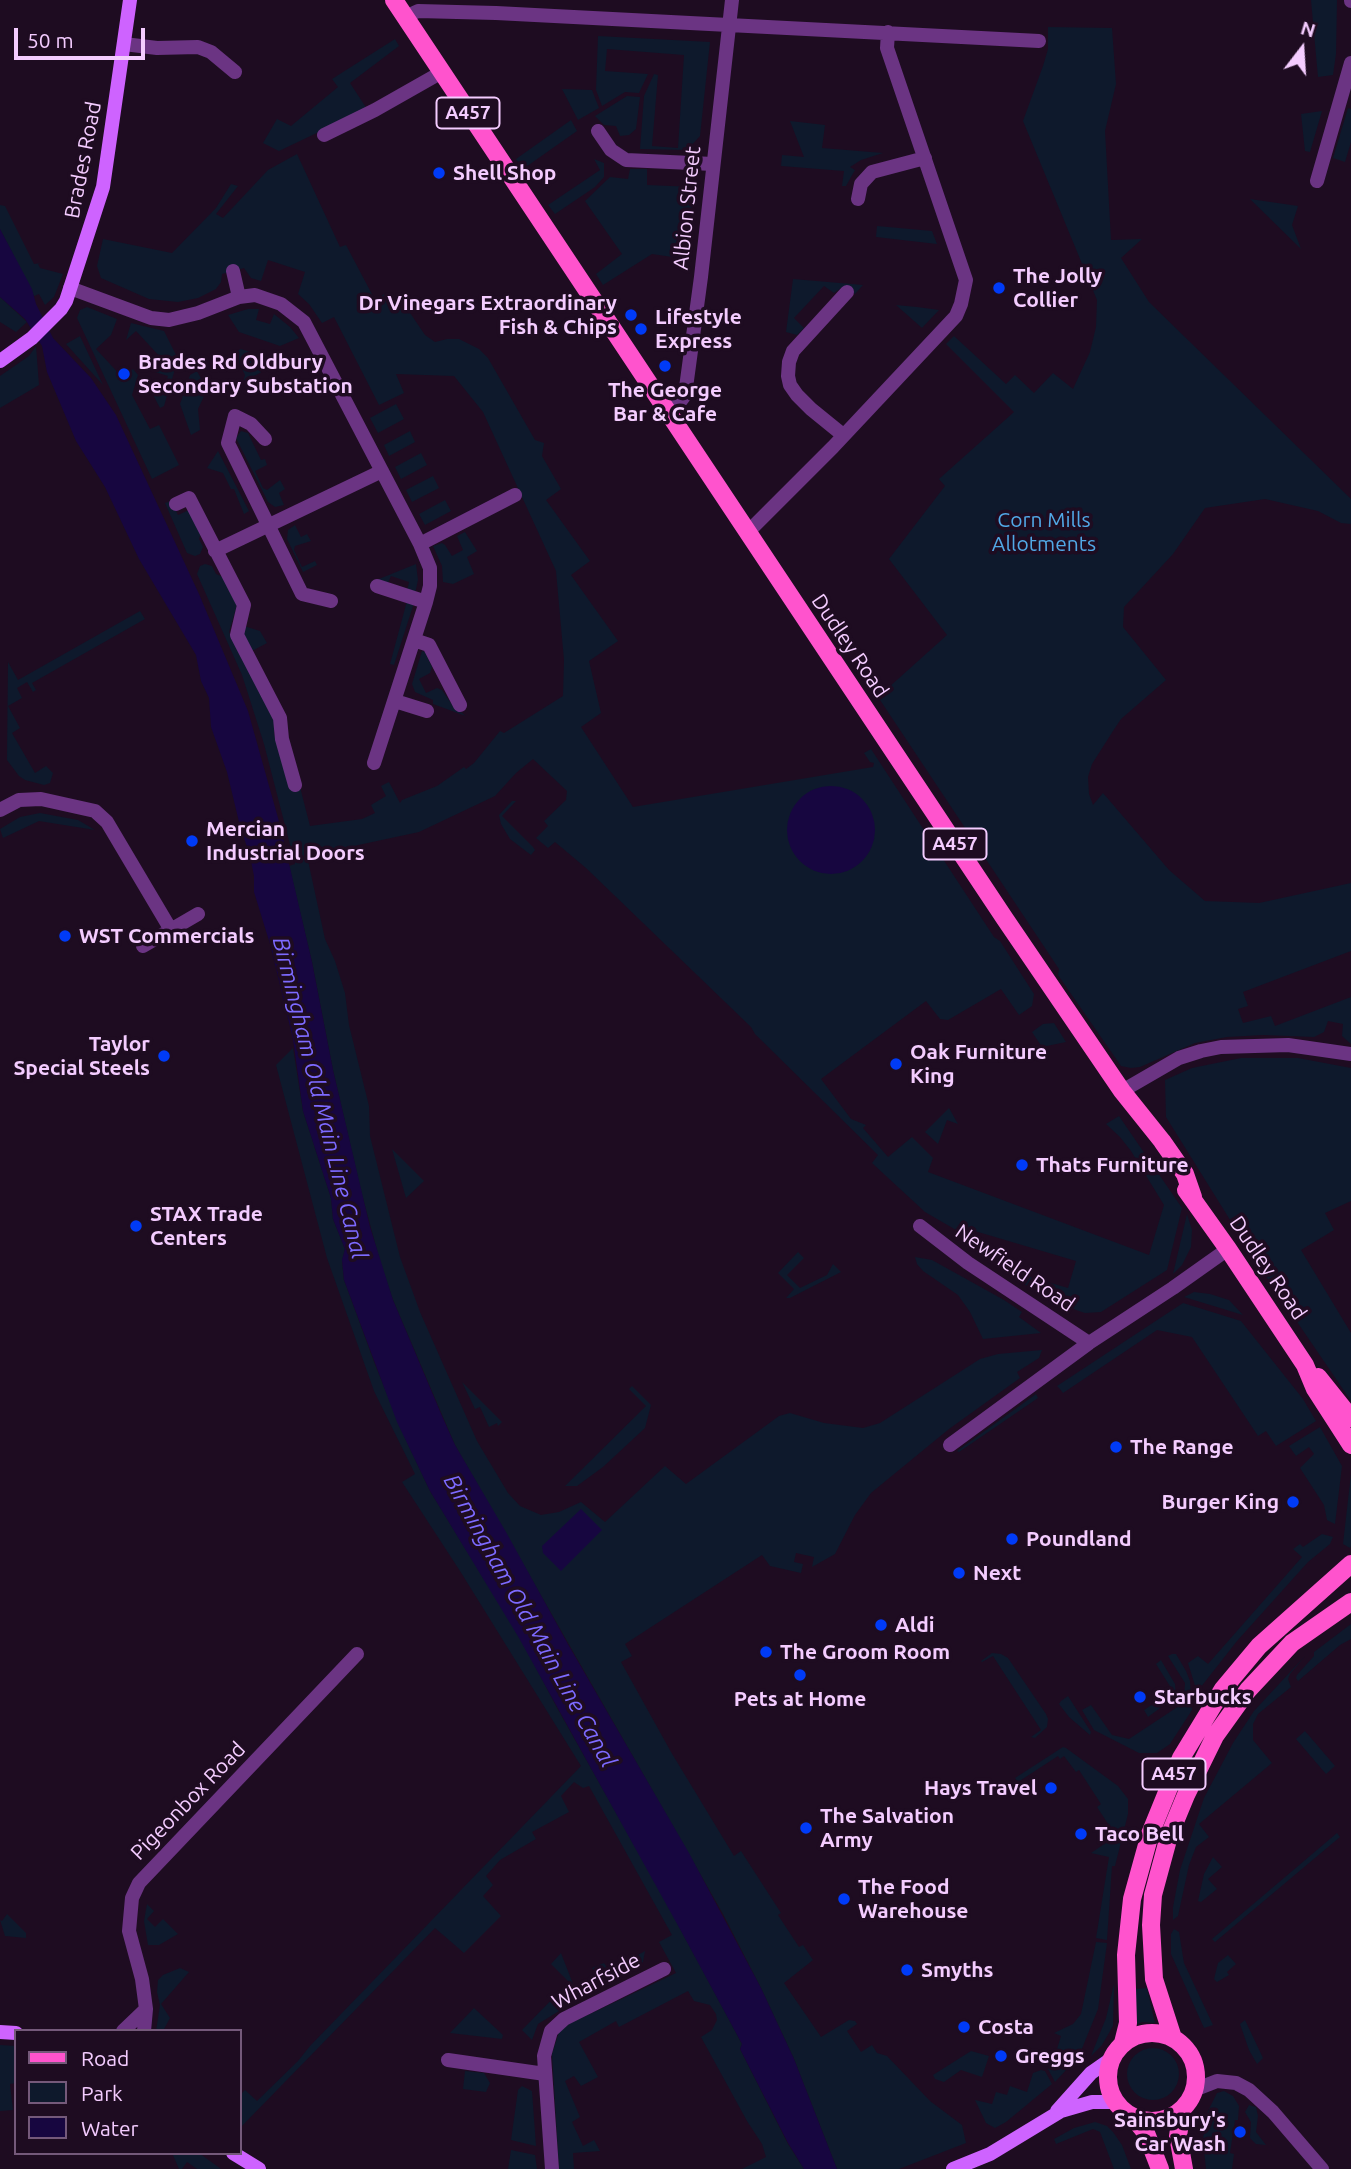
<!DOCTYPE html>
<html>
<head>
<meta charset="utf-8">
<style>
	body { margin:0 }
	#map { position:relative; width:1351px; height:2169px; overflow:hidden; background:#1e0c21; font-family:Ubuntu,sans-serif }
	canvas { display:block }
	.legend { position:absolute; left:14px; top:2029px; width:228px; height:126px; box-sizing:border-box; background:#1e0c21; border:2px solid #74597a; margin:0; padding:9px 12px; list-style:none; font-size:21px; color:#f4ccff }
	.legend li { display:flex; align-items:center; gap:14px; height:35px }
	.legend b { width:35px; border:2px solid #74597a }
	.north { position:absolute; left:1267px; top:14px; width:70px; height:70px; -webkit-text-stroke:5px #1e0c21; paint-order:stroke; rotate:17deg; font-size:19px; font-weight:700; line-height:28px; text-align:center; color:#f4ccff }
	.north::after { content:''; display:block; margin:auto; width:24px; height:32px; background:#f4ccff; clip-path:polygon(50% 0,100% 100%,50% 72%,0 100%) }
	.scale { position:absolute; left:14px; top:28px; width:131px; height:32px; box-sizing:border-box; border:4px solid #f4ccff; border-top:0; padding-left:9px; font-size:21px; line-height:24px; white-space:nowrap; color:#f4ccff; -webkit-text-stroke:5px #1e0c21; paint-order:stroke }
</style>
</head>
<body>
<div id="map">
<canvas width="1351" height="2169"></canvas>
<ul class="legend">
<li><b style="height:9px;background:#ff53cd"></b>Road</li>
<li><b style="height:19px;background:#0e192c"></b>Park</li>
<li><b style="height:19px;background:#170640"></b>Water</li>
</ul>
<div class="north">N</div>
<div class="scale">50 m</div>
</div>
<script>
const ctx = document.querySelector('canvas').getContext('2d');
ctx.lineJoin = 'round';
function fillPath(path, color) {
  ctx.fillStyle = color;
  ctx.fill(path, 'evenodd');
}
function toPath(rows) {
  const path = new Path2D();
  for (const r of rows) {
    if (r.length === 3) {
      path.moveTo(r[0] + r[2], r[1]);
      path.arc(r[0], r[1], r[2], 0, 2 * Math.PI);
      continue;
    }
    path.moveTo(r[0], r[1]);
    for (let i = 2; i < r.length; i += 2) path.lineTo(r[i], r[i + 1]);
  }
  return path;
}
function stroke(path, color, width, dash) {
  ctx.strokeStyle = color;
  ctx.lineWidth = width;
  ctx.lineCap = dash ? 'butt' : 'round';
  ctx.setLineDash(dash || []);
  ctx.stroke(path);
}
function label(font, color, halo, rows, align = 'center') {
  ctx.font = font + ' Ubuntu,sans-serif';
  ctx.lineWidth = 7;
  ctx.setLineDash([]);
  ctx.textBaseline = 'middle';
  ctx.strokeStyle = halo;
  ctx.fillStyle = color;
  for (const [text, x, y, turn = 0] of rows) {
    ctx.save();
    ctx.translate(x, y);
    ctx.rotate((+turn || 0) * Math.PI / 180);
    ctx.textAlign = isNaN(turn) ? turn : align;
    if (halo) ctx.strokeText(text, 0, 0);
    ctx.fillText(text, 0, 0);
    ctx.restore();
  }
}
fillPath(toPath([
	[1311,0,1337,0,1336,54,1333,75,1318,77],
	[1048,27,1112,28,1116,84,1105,131,1111,240,1142,239,1121,258,1149,302,1351,499,1351,524,1341,523,1318,511,1265,499,1205,508,1173,554,1124,607,1123,627,1166,680,1121,719,1113,731,1092,764,1088,777,1089,794,1093,805,1103,793,1169,870,1205,901,1259,903,1351,883,1351,951,1243,992,1248,1006,1238,1009,1243,1023,1271,1016,1275,1026,1351,997,1351,1044,1342,1036,1343,1024,1328,1021,1324,1032,1314,1037,1263,1035,1227,1037,1195,1043,1140,1067,1131,1068,1121,1066,1058,975,1059,969,878,697,947,635,889,559,945,486,939,479,1014,412,946,344,954,336,1006,384,1015,375,1034,393,1053,373,1073,389,1090,352,1096,327,1097,300,1023,121,1043,66,1048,49],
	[598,36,710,42,700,136,687,150,640,149,644,96,654,74,658,75,652,146,678,148,684,55,607,49,605,71,648,74,639,93,625,92,602,106,596,90],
	[395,39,399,46,350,83,367,109,279,151,263,143,277,119,291,126,338,87,332,79],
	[562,89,592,90,599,108,578,120],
	[627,96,640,97,636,129,629,135,620,136,616,126,604,125,595,116],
	[1348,108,1351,109,1351,142,1345,162,1333,158],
	[1322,111,1310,152,1305,151,1301,114],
	[571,120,577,131,523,169,516,159],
	[790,121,825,125,822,148,883,153,861,160,850,167,855,170,846,186,842,186,844,171,781,166,782,155,804,157],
	[297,154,340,247,346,245,375,300,386,293,395,305,402,301,425,335,435,342,447,339,459,339,479,349,488,358,535,440,544,443,542,456,561,489,546,500,590,561,571,575,618,641,589,661,601,713,581,727,633,807,873,767,874,763,870,762,864,753,871,749,994,937,1000,941,1034,994,1032,1006,1019,1015,1001,989,948,1020,940,1019,926,1001,821,1079,851,1119,866,1125,863,1128,888,1157,912,1137,933,1158,928,1172,1149,1255,1164,1205,1131,1151,1120,1137,1106,1124,1119,1116,1182,1208,1167,1270,1101,1312,1085,1313,1076,1310,1040,1291,1038,1293,1016,1279,1012,1275,1013,1272,1068,1288,1076,1261,968,1229,966,1235,963,1234,925,1212,872,1163,878,1155,755,1034,751,1027,586,868,555,842,548,848,536,838,548,826,544,821,566,800,567,791,533,759,516,773,495,796,419,832,307,856,325,939,335,961,345,993,349,1025,369,1106,370,1136,400,1257,420,1312,477,1441,508,1493,520,1506,541,1515,559,1512,581,1502,605,1522,665,1466,686,1484,779,1416,790,1413,824,1423,863,1428,880,1423,980,1359,998,1354,1042,1350,1039,1358,1017,1372,1020,1378,949,1429,871,1493,855,1515,835,1554,812,1567,814,1557,796,1553,794,1562,803,1564,801,1573,770,1566,762,1555,625,1644,632,1656,621,1662,671,1752,734,1856,741,1851,781,1913,778,1915,799,1947,803,1945,813,1960,784,1983,821,2037,849,2020,855,2021,857,2024,847,2031,861,2052,872,2045,877,2053,887,2056,930,2101,962,2125,966,2143,899,2169,837,2169,794,2059,761,1988,723,1914,455,1445,393,1300,381,1265,361,1191,333,1070,312,962,289,866,295,864,264,744,242,675,197,574,200,566,205,564,212,566,216,574,223,577,237,605,229,632,275,722,274,733,291,788,300,787,310,826,362,819,375,813,371,805,386,796,381,786,389,782,400,803,402,800,437,786,464,767,466,769,474,763,500,731,504,733,563,696,564,660,556,571,483,412,454,376,396,374,404,393,379,405,334,317,322,323,309,304,298,294,305,272,268,260,261,281,251,278,244,268,222,274,221,282,216,289,198,298,178,302,149,299,101,278,97,266,103,239,172,253,216,208,231,184,238,186,216,214,223,218,268,170],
	[594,159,604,163,604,177,595,187,555,214,548,205,600,170],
	[630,169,647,169,647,185,694,187,686,259,652,254,603,285,596,274,622,254,585,201,610,177,628,179],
	[1250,199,1298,206,1292,225,1301,249],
	[0,205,5,206,34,264,43,263,38,264,40,268,63,274,54,297,45,305,39,294,34,296,0,229],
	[877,226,932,231,937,244,876,237],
	[793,279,863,285,855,294,844,286,834,293,824,286,794,318,804,328,797,335,786,332],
	[0,297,27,322,16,332,0,322],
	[896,305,917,307,939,310,922,328],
	[87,307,117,319,111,335,96,349,123,378,133,369,138,375,132,395,150,429,159,425,179,465,152,479,77,318,80,310],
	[248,309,259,309,256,320,270,324,274,314,290,327,299,338,280,346,239,332,228,315],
	[131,323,164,331,178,359,164,406,160,408,150,389,150,384,164,388,168,376,155,372,154,369,163,360,136,331,126,340],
	[80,336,103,385,66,344],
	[36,346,39,385,0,408,0,376,29,356],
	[241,349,269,358,273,366,252,377,249,384,243,382,245,375,234,352],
	[197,371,207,390,198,409,200,430,191,435,180,404,190,375],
	[396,404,404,419,378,433,370,418],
	[241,431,248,433,261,460,265,459,267,465,255,471,263,488,267,490,280,480,285,489,279,493,284,505,275,507,268,502,236,438],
	[410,431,415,442,389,456,384,445],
	[218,451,249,511,244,514,234,489,231,489,223,473,207,468],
	[421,453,427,465,401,479,395,467],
	[433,476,439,488,412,502,406,490],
	[445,500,451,511,425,525,419,514],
	[171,501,178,515,189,510,201,533,199,539,203,547,200,554,195,556,187,553,165,503],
	[295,525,301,537,307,534,311,541,295,546,294,550,302,567,315,561,317,565,303,572,287,539,288,530],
	[465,532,477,551,467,557,474,574,453,584,443,582,442,566,433,546,442,543,445,545,452,556,463,550,457,536],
	[416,564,418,580,415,594,407,591,409,582,391,576,387,585,374,581],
	[407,601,414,603,394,665,390,664],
	[140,611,145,619,32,683,36,690,33,692,27,682,17,688,22,698,8,706,20,728,12,733,35,773,46,766,53,773,50,783,44,785,25,780,19,776,7,760,8,662,18,680],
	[244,626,260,631,267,643,252,651,242,632],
	[422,651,425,652,432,667,430,673,419,679,426,693,437,688,442,690,453,706,466,716,433,704,433,700,415,692,412,684],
	[512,801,516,801,502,816,533,847,535,850,531,855,510,839,501,824,499,815],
	[40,813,78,820,95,830,39,821,3,838,0,829,20,817],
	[1054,1023,1066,1042,1042,1047,1032,1032,1043,1024],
	[293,1048,303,1111,331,1198,333,1219,345,1249,342,1261,344,1280,376,1367,407,1442,430,1491,521,1639,556,1706,659,1889,742,2044,740,2049,788,2144,804,2169,742,2169,766,2157,762,2144,747,2121,701,2037,712,2030,717,2020,716,2014,710,2005,694,2001,688,1991,619,2027,616,2021,579,2042,598,2077,581,2086,574,2076,565,2081,580,2117,572,2122,583,2146,594,2140,600,2151,573,2153,574,2169,559,2169,552,2054,559,2032,569,2024,676,1973,659,1942,672,1935,589,1786,583,1788,574,1782,561,1796,569,1812,532,1832,536,1839,500,1860,486,1876,493,1885,483,1896,501,1916,464,1953,435,1928,242,2126,240,2125,240,2095,245,2090,257,2101,298,2061,310,2046,581,1766,460,1571,402,1482,415,1474,374,1391,327,1258,276,1065],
	[1241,1058,1298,1058,1351,1068,1351,1201,1325,1213,1334,1230,1301,1250,1351,1333,1351,1401,1255,1260,1166,1117,1165,1080,1192,1068],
	[949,1108,958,1124,947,1120,938,1144,925,1132],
	[392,1149,424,1181,406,1198],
	[1187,1214,1192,1230,1191,1247,1182,1265,1173,1274],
	[798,1252,804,1258,787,1275,800,1288,827,1275,833,1264,841,1272,790,1298,786,1298,794,1289,778,1273],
	[915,1257,932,1260,1004,1300,1022,1312,1019,1317,1041,1333,983,1339,970,1312,958,1295,923,1271,917,1264],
	[1194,1292,1210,1294,1229,1300,1243,1315,1184,1297],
	[1183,1303,1241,1321,1303,1399,1316,1421,1276,1446,1266,1431,1258,1436,1192,1337,1157,1330,1063,1393,1060,1389,1057,1386],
	[462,1382,502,1422,498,1426,497,1423,489,1427,480,1407,475,1409],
	[632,1386,651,1405,645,1428,603,1467,577,1486,565,1486,646,1406,629,1389],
	[1036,1394,1038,1398,959,1452,957,1451],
	[1320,1427,1342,1466,1335,1524,1327,1520,1324,1505,1300,1468,1314,1454,1309,1447,1296,1456,1289,1446],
	[1351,1474,1351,1546,1350,1548,1343,1544],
	[1322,1534,1333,1537,1330,1544,1308,1562,1237,1641,1197,1692,1188,1663,1198,1656,1208,1664,1302,1557,1293,1549,1300,1544,1303,1547],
	[1351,1624,1351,1639,1340,1645,1298,1681,1296,1678,1297,1675,1314,1656,1314,1652],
	[992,1653,1001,1654,1008,1658,1046,1714,1048,1719,1047,1727,1035,1738,1031,1737,1041,1730,993,1656,982,1662,981,1661],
	[1172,1654,1176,1654,1186,1671,1190,1681,1192,1710,1170,1744,1157,1753,1139,1753,1094,1730,1082,1710,1091,1705,1112,1735,1129,1739,1179,1706,1184,1698,1185,1683,1168,1656],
	[1305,1656,1290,1674,1288,1679,1291,1687,1258,1714,1253,1724,1253,1740,1272,1763,1199,1824,1209,1837,1196,1847,1189,1865,1178,1916,1173,1920,1173,1907,1180,1870,1204,1798,1233,1743,1254,1711],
	[1161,1660,1175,1684,1176,1696,1148,1717,1144,1710,1173,1691,1156,1664],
	[1068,1696,1091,1732,1090,1735,1069,1717,1059,1704,1061,1701],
	[1305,1731,1335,1766,1326,1774,1296,1739],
	[1063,1747,1066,1748,1118,1786,1128,1799,1128,1814,1115,1866,1112,1866,1107,1940,1096,1938,1109,1857,1091,1853,1116,1836,1097,1807,1101,1804,1079,1770,1076,1772,1064,1756,1060,1759,1058,1756,1018,1782,1015,1778],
	[1337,1833,1340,1837,1215,1942,1212,1939],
	[1213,1857,1222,1867,1208,1879,1217,1889,1201,1902,1198,1901,1204,1874],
	[147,1904,154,1911,147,1919,155,1927,163,1919,178,1934,159,1945,148,1945,144,1921],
	[7,1914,26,1933,26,1938,5,1936,0,1920,2,1921],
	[1174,1929,1179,1932,1184,1963,1213,2025,1204,2028,1171,1954,1171,1934],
	[1096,1942,1107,1943,1098,2009,1079,2056,1055,2082,1048,2069,1053,2062,1061,2036,1054,2033,1073,2024,1081,2014],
	[645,1951,643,1962,637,1968,606,1982,601,1980,592,1968,604,1963,609,1971],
	[561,1953,573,1984,571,1996,564,2008,538,2024,532,2040,522,2030,569,1982,551,1964],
	[1228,1955,1236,1964,1227,1972,1229,1975,1217,1982,1214,1979,1218,1963],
	[180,1968,189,1972,161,2004,170,2018,163,2031,156,2031,160,2005,157,1992,158,1980,163,1975],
	[1114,1984,1113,2026,1102,2045,1091,2056,1106,2018],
	[1147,1988,1155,2023,1142,2022,1135,2025,1135,1989],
	[474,2008,503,2035,502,2039,450,2033],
	[1245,2020,1263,2058,1257,2064,1249,2050,1240,2024],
	[0,2045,16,2046,16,2083,10,2084,13,2110,0,2111],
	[1153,2074,26],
	[971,2051,989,2056,982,2077,961,2070,944,2082,935,2079,933,2075],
	[1041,2070,1045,2071,1052,2084,1006,2122,995,2128,986,2123,975,2100,992,2104,996,2092,1007,2095,1010,2086,1027,2092,1033,2073],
	[465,2071,484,2073,490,2083,486,2092,463,2089],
	[522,2086,532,2091,536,2146,511,2140,518,2090],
	[1224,2091,1233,2096,1239,2106,1238,2120,1235,2120,1230,2153,1234,2154,1232,2169,1206,2169,1203,2141,1205,2117,1217,2093],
	[1249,2105,1256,2107,1258,2116,1256,2132,1266,2145,1256,2144,1250,2138,1251,2122,1245,2112],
	[1095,2122,1107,2126,1113,2132,1122,2145,1131,2169,1114,2169,1100,2132,1093,2129,1056,2144,1054,2139,1074,2128],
	[511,2150,535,2155,537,2169,508,2169],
	[172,2153,199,2153,221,2169,197,2169,187,2162,182,2169,179,2169]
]), '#0e192c');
fillPath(toPath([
	[0,229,32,289,36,304,53,338,91,378,116,415,199,594,248,711,280,825,312,962,333,1070,370,1227,393,1300,442,1416,455,1445,506,1532,569,1646,689,1853,761,1988,794,2059,837,2169,804,2169,788,2143,740,2049,742,2044,681,1931,519,1638,430,1491,397,1422,344,1280,342,1260,345,1249,333,1219,331,1198,303,1111,293,1039,270,944,254,892,254,876,250,856,240,826,227,772,211,727,209,698,201,681,196,655,139,559,105,487,76,441,47,372,42,346,25,319,0,297],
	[831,830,44],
	[581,1509,602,1530,561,1571,543,1553,542,1546]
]), '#170640');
stroke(toPath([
	[1351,0,1351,1],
	[405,17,418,11,496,13,1039,41],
	[124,44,157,48,198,47,211,52,235,72],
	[598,131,611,150,626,160,713,164],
	[324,135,375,110,442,72],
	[1317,181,1351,63],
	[858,199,861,184,872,172,925,158],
	[233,271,239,297],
	[70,288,151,318,169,320,198,313,239,297,255,295,281,304,304,322,420,544,430,568,430,586,426,602,374,763],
	[665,411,679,403,685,395,701,277,732,0],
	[843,435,811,409,797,395,790,385,788,376,789,362,793,351,847,292],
	[265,439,251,424,235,416,228,443,302,594,331,601],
	[176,504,189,498,244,605,237,635,280,718,282,739,295,785],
	[747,533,833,447,956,316,961,304,966,280,887,48,888,32],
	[420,544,515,495],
	[215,551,382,471],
	[377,586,426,602],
	[414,640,429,645,460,705],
	[395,701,427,711],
	[0,810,19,800,41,799,95,811,107,822,171,930],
	[143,946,198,914],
	[1122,1091,1179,1058,1201,1051,1221,1047,1288,1045,1351,1054],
	[920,1226,968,1263,1089,1343],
	[950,1445,1089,1343,1173,1288,1228,1249],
	[123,2031,146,2009],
	[144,2031,146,2009,142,1979,129,1931,132,1898,139,1883,357,1654],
	[448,2060,545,2074],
	[1194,2090,1217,2081,1236,2083,1249,2090,1273,2112,1322,2169],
	[552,2169,544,2056,551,2031,564,2019,664,1969]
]), '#6b3483', 14);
stroke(toPath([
	[0,361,32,338,61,309,66,301,103,187,130,0],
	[0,2032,16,2033],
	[1057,2111,1091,2073,1111,2059],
	[233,2153,259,2169],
	[953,2169,990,2154,1061,2111,1092,2102,1115,2102]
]), '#ce63ff', 14);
stroke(toPath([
	[394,0,1005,919,1122,1091,1162,1141,1185,1174,1193,1197],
	[1186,1190,1228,1249,1305,1365,1315,1389,1351,1445],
	[1318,1377,1351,1418],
	[1152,2077,44],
	[1173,2038,1154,1979,1151,1925,1153,1895,1169,1836,1186,1795,1215,1736,1248,1690,1292,1643,1351,1602],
	[1123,2043,1128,2023,1126,1955,1132,1899,1150,1834,1181,1758,1223,1689,1259,1646,1351,1564],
	[1182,2110,1178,2136,1184,2169],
	[1132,2116,1146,2133,1160,2169]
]), '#ff53cd', 18);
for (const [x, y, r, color] of [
	[439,173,7,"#003bf7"],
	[999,288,7,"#003bf7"],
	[631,315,7,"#003bf7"],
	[641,329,7,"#003bf7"],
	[665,366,7,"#003bf7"],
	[124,374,7,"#003bf7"],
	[192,841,7,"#003bf7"],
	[65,936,7,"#003bf7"],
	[164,1056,7,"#003bf7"],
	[896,1064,7,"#003bf7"],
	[1022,1165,7,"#003bf7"],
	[136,1226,7,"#003bf7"],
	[1116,1447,7,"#003bf7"],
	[1293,1502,7,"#003bf7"],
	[1012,1539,7,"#003bf7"],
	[959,1573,7,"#003bf7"],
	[881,1625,7,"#003bf7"],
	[766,1652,7,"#003bf7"],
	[800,1675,7,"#003bf7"],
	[1140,1697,7,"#003bf7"],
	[1051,1788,7,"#003bf7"],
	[806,1828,7,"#003bf7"],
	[1081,1834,7,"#003bf7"],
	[844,1899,7,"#003bf7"],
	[907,1970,7,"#003bf7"],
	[964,2027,7,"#003bf7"],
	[1001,2056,7,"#003bf7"],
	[1240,2132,7,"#003bf7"]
]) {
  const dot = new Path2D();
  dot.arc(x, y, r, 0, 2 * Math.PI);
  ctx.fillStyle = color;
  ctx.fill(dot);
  stroke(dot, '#1e0c21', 2.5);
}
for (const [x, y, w] of [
	[468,113,63],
	[955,844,63],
	[1174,1774,63]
]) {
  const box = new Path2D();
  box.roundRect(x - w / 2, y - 15.5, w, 31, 5);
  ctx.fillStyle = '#1e0c21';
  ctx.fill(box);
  stroke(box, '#f4ccff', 2);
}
label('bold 19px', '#f4ccff', null, [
	["A457",468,113],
	["A457",955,844],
	["A457",1174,1774]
]);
label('21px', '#f4ccff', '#1e0c21', [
	["Brades Road",83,160,-79],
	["Albion Street",687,208,-84],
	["Dudley Road",850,646,56],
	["Newfield Road",1015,1268,34],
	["Dudley Road",1268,1268,56],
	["Pigeonbox Road",188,1801,-46],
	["Wharfside",596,1981,-28]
]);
label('bold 21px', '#f4ccff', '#1e0c21', [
	["Shell Shop",453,173],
	["The Jolly",1013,276],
	["Collier",1013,300],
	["Dr Vinegars Extraordinary",617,303,"right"],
	["Fish & Chips",617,327,"right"],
	["Lifestyle",655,317],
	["Express",655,341],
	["Brades Rd Oldbury",138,362],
	["Secondary Substation",138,386],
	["The George",665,390,"center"],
	["Bar & Cafe",665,414,"center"],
	["Mercian",206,829],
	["Industrial Doors",206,853],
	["WST Commercials",79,936],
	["Taylor",150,1044,"right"],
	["Special Steels",150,1068,"right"],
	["Oak Furniture",910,1052],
	["King",910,1076],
	["Thats Furniture",1036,1165],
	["STAX Trade",150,1214],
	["Centers",150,1238],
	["The Range",1130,1447],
	["Burger King",1279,1502,"right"],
	["Poundland",1026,1539],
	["Next",973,1573],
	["Aldi",895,1625],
	["The Groom Room",780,1652],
	["Starbucks",1154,1697],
	["Pets at Home",800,1699,"center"],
	["Hays Travel",1037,1788,"right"],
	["The Salvation",820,1816],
	["Army",820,1840],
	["Taco Bell",1095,1834],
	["The Food",858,1887],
	["Warehouse",858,1911],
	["Smyths",921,1970],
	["Costa",978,2027],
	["Greggs",1015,2056],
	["Sainsbury's",1226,2120,"right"],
	["Car Wash",1226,2144,"right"]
], 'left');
label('21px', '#51a8e6', '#1e0c21', [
	["Corn Mills",1044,520],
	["Allotments",1044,544]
]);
label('italic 23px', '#7d6aff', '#1e0c21', [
	["Birmingham Old Main Line Canal",320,1098,76],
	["Birmingham Old Main Line Canal",530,1621,61]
]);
</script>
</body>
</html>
